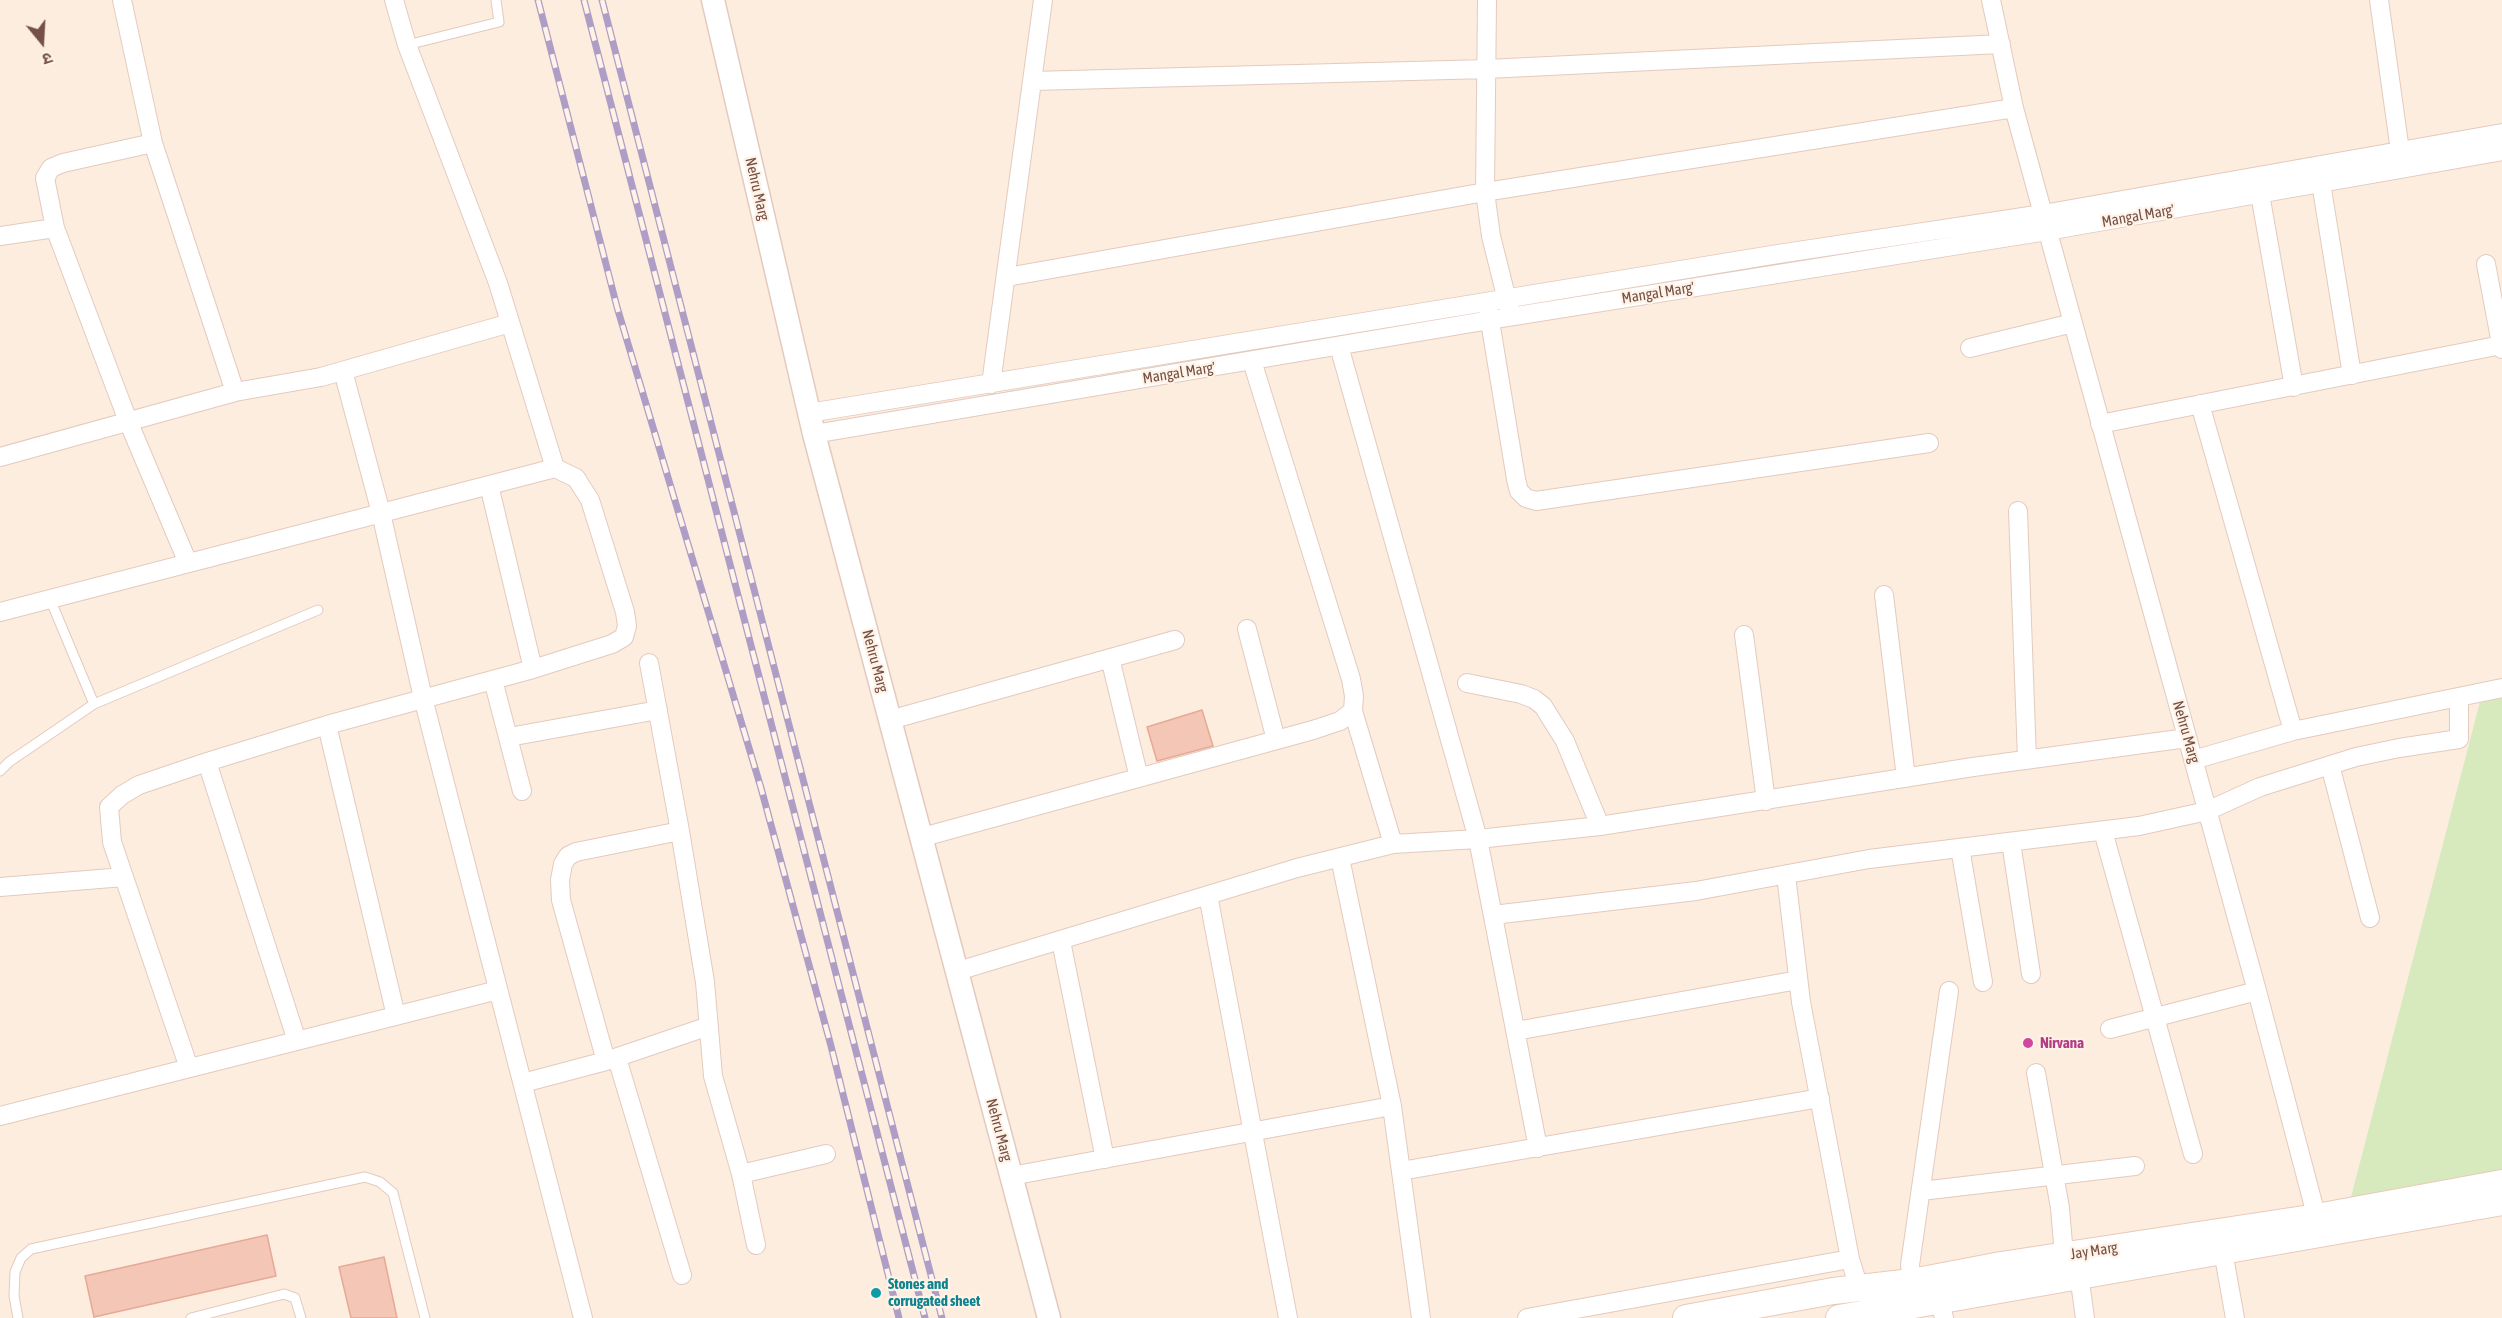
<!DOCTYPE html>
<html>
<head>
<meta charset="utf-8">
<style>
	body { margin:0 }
	#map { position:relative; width:2502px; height:1318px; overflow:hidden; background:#fdeddf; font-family:"Asap Condensed","Noto Sans Devanagari",sans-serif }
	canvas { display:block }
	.north { position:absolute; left:12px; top:12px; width:60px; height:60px; -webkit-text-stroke:4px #fff2e6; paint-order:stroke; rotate:162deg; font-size:16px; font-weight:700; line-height:24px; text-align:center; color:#745046 }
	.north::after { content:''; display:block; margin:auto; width:21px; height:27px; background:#745046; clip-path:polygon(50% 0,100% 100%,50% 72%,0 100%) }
</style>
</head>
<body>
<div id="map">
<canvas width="2502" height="1318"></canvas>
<div class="north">उ</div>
</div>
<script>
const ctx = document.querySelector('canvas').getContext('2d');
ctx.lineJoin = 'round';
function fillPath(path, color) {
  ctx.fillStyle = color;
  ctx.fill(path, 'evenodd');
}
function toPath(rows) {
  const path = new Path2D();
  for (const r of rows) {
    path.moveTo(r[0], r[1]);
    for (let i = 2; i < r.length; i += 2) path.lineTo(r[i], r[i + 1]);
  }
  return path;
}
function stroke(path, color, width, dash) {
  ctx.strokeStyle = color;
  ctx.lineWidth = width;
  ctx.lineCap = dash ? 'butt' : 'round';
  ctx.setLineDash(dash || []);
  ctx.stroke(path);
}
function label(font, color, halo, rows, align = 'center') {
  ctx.font = font + ' "Asap Condensed",sans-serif';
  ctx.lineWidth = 4.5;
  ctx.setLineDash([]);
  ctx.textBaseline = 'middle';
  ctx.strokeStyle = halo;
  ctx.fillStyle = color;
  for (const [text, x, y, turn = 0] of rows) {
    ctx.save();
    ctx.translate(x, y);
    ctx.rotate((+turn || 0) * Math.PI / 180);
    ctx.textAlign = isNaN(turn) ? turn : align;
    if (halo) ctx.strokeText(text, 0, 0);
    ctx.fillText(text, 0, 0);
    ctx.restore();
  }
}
fillPath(toPath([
	[2502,690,2502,1170,2351,1197,2482,694]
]), '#d6eabe');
const building = toPath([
	[1202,710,1213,746,1157,761,1147,727,1202,710],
	[267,1235,276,1276,94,1317,85,1276,267,1235],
	[384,1257,397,1318,351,1318,339,1267,384,1257]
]);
fillPath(building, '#f3c6b6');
stroke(building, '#e7a996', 1.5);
const service = toPath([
	[407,45,499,22,496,0],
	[50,599,94,704],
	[0,771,9,762,94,704,318,610],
	[18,1318,14,1296,15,1272,21,1258,31,1249,365,1177,380,1182,393,1193,425,1318],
	[191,1318,284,1294,295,1298,301,1318]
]);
const minor = toPath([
	[122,0,153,143,235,392],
	[394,0,407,45,498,283,555,468],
	[1487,0,1485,192,1491,236,1509,308],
	[1991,0,2014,108,2043,214,2257,991,2319,1226],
	[2379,0,2400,151],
	[1032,81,1487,69,2001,44],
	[153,143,63,163,51,168,45,178,55,228,128,421,188,563],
	[2321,183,2352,375],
	[2260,194,2294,387],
	[0,236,55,228],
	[2486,264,2502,349],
	[1007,277,1485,192,2014,108],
	[1488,309,1516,479,1519,491,1526,498,1536,501,1929,443],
	[1339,346,1478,839,1538,1148],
	[1970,348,2073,323],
	[343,371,381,513,423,698,583,1318],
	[991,384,1043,0],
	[2200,404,2293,731],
	[809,413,1778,254,2043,214,2502,133],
	[2100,424,2501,345],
	[814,434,1490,320,2047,231,2502,151],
	[0,457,235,392,321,377,510,323],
	[489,485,533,669],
	[2018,511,2027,760],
	[1884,595,1906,778],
	[0,612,555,468,576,478,590,500,625,612,627,626,624,637,612,644,533,669,327,725,207,762,139,785,122,795,109,807,112,842,189,1068],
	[1247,629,1276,740],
	[1744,635,1766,801],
	[1110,658,1139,778],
	[649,663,680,831,705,982,713,1076,741,1174,756,1245],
	[493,680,522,791],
	[1467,683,1521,694,1534,699,1543,706,1565,741,1600,826],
	[1353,711,1393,844],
	[890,720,1175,640],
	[327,725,396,1016],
	[509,737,658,710],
	[2193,760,2293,731,2502,688],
	[207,762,297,1041],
	[2330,765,2370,918],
	[2103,831,2193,1154],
	[923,837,1313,730,1340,721,1353,711,1354,696,1351,679,1252,361],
	[2011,842,2031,974],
	[1960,848,1983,982],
	[1340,858,1392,1106,1421,1318],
	[1786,875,1801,1002,1850,1259,1859,1288],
	[0,887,124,877],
	[1208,895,1288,1318],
	[1493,915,1696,891,1869,859,2139,826,2207,811,2260,787,2356,757,2399,748,2459,739,2459,697],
	[1061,941,1105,1159],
	[958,971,1297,868,1393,844,1478,839,1600,826,1973,767,2187,738],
	[2110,1029,2257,991],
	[1516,1031,1798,980],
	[617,1058,682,1275],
	[606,1061,561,900,560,880,563,864,568,856,576,852,680,831],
	[2036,1073,2060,1208,2064,1256],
	[523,1083,606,1061,709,1026],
	[0,1116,498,990],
	[1401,1171,1820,1098],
	[741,1174,826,1154],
	[1011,1176,1392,1106],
	[1921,1191,2135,1166],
	[2221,1240,2235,1318],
	[2079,1275,2085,1318],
	[1912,1282,1910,1265,1949,991],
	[1940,1300,1944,1318],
	[1527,1318,1850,1259]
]);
const tertiary = toPath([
	[713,0,814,434,1049,1318]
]);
const secondary = toPath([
	[1686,1318,1833,1291,1912,1282,2001,1265,2317,1217,2502,1183],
	[1839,1318,2502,1202]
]);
stroke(service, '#e3cabe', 11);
stroke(minor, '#e3cabe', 20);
stroke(tertiary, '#e3cabe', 25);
stroke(secondary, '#e8cabb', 28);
stroke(service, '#fff', 9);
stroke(minor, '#fff', 18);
stroke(tertiary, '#fff', 22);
stroke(secondary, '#fff', 26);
const rail = toPath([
	[538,0,617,307,761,788,831,1046,899,1318],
	[584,0,925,1318],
	[602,0,942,1318]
]);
stroke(rail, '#ae9ec6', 7);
stroke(rail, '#fff2e6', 4.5, [14]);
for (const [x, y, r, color] of [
	[2028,1043,6,"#d1479c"],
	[876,1293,6,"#0f9aa8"]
]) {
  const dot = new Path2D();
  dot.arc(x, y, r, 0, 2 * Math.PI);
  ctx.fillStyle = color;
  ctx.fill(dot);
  stroke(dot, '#fff2e6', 2);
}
label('15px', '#745046', '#fff2e6', [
	["Nehru Marg",757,189,77],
	["Mangal Marg'",2138,216,-10],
	["Mangal Marg'",1658,293,-9],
	["Mangal Marg'",1179,373,-9],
	["Nehru Marg",875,661,75],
	["Nehru Marg",2186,732,74],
	["Nehru Marg",999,1130,75],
	["Jay Marg",2094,1251,-9]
]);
label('bold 15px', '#b23c85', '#fff2e6', [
	["Nirvana",2040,1043]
], 'left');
label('bold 15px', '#0d838f', '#fff2e6', [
	["Stones and",888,1284],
	["corrugated sheet",888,1301]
], 'left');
</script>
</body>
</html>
